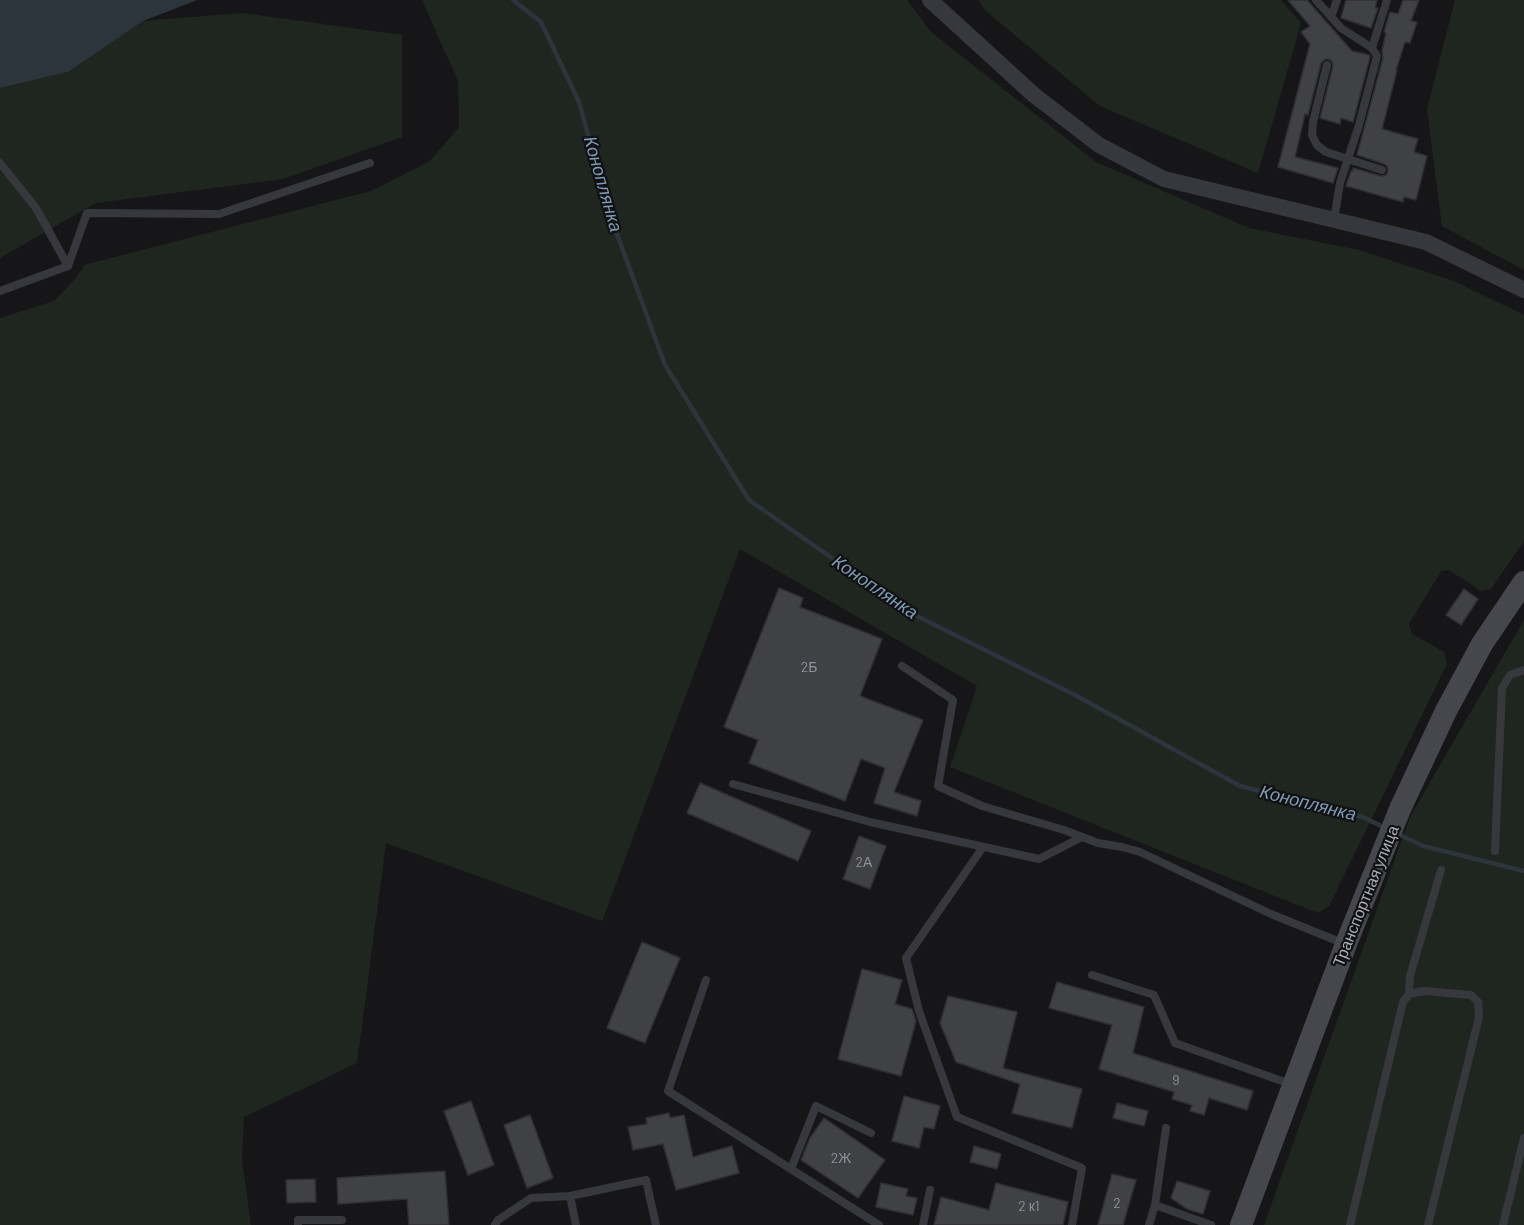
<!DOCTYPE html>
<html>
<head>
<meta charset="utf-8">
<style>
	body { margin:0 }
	canvas { display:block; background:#161618 }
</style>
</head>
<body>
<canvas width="1524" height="1225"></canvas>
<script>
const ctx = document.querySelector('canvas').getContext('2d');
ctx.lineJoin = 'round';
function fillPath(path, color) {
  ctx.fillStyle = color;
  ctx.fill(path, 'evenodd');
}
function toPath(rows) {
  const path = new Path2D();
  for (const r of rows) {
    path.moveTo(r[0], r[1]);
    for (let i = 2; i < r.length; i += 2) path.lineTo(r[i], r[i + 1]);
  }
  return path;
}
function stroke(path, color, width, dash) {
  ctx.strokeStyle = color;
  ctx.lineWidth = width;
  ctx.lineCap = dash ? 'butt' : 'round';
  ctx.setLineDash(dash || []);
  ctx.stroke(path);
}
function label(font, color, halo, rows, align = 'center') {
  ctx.font = font + ' Barlow,sans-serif';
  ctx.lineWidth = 4.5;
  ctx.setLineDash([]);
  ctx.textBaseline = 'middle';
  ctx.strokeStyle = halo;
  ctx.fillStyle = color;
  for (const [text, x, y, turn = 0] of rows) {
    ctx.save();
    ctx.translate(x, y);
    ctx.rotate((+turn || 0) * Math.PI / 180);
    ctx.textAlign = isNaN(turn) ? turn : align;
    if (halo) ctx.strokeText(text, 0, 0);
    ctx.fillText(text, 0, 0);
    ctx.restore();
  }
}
fillPath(toPath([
	[422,0,907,0,931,32,1096,162,1249,228,1359,250,1454,281,1524,315,1524,541,1491,589,1481,591,1449,570,1441,571,1409,624,1412,634,1444,652,1447,664,1329,906,1318,913,950,767,977,686,740,549,602,921,386,843,357,1063,244,1117,242,1161,251,1225,0,1225,0,318,54,301,76,278,84,265,371,191,430,161,459,127,458,81],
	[978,0,1281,0,1301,23,1258,173,1100,106,986,11],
	[1455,0,1524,0,1524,270,1442,226,1427,109],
	[243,13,402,35,402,137,283,179,96,203,0,258,0,88,68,72,143,21],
	[1524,620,1524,1225,1264,1225,1410,817]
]), '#1e261f');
fillPath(toPath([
	[0,0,197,0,143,21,68,72,0,88]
]), '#2c353c');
stroke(toPath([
	[513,0,541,22,579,102,610,215,665,365,749,500,909,612,1077,696,1240,786,1363,817,1385,828],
	[1398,834,1423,846,1524,871]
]), '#2c353c', 4.5);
const building = toPath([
	[1288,0,1307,0,1352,51,1369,55,1370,57,1353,122,1341,118,1340,124,1320,118,1333,66,1332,61,1328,59,1325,59,1321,63,1308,115,1305,114,1295,157,1338,168,1333,183,1278,167,1310,44,1301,32,1310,26,1288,0],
	[1346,0,1377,0,1375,8,1378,8,1371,28,1341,18,1346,0],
	[1403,0,1419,0,1411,21,1417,22,1410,43,1405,42,1396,70,1397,70,1382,129,1418,139,1414,152,1427,156,1416,200,1404,197,1403,202,1346,186,1351,171,1353,171,1353,168,1381,176,1386,175,1388,171,1387,166,1384,164,1357,155,1383,58,1382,51,1386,33,1384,32,1390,12,1398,14,1403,0],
	[779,588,803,598,800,607,882,639,860,696,923,720,894,792,921,801,917,816,874,803,885,768,861,759,845,801,749,763,758,740,724,727,779,588],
	[1464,589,1478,599,1461,625,1446,615,1464,589],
	[700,783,811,831,798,861,687,813,700,783],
	[859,836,886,846,870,889,843,879,859,836],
	[642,942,680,958,645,1043,607,1028,642,942],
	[862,969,902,980,895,1004,912,1009,916,1021,901,1076,838,1059,862,969],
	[1057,982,1144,1007,1133,1053,1253,1091,1247,1110,1209,1098,1204,1115,1190,1111,1192,1105,1172,1099,1174,1092,1099,1069,1112,1025,1049,1008,1057,982],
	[948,996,1017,1012,1003,1068,1082,1089,1072,1128,1012,1113,1020,1084,956,1062,940,1023,948,996],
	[904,1096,940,1106,934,1129,924,1127,919,1148,892,1141,904,1096],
	[471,1101,494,1165,468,1175,444,1111,471,1101],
	[1117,1103,1148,1111,1144,1126,1113,1118,1117,1103],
	[669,1113,670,1118,684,1115,693,1157,732,1146,739,1173,676,1190,663,1144,633,1150,628,1127,647,1124,646,1118,669,1113],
	[530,1115,553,1178,527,1188,504,1125,530,1115],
	[824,1118,885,1160,858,1198,801,1160,810,1138,824,1118],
	[974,1146,1001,1154,997,1169,970,1162,974,1146],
	[445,1171,449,1225,409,1225,407,1199,338,1204,337,1178,445,1171],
	[1112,1174,1136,1180,1123,1225,1098,1225,1112,1174],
	[315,1179,316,1202,287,1203,286,1180,315,1179],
	[1177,1181,1210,1191,1203,1214,1187,1209,1171,1198,1177,1181],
	[881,1183,908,1189,906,1196,917,1198,913,1215,876,1207,881,1183],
	[996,1183,1068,1202,1063,1225,934,1225,941,1197,989,1210,996,1183]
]);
fillPath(building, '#404145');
stroke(building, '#303034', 1.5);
stroke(toPath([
	[1316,0,1341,28,1372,48,1377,56,1359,125,1340,183,1334,220],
	[1331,17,1337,0],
	[1372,48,1387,0],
	[1327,65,1313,122,1312,135,1317,145,1326,152,1382,170],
	[0,163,36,208,68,266],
	[0,291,68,266,87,213,219,214,370,163],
	[902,666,953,700,938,786,982,806,1064,830,1098,843,1122,847,1140,852,1271,914,1345,944],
	[733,784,870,822,1039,859,1082,837],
	[983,847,906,958,919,1011,957,1117,1082,1168,1072,1225],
	[1495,851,1502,688,1510,675,1524,670],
	[1092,975,1154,995,1175,1043,1293,1085],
	[706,980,668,1091,879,1225],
	[1409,994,1410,976,1441,870],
	[791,1169,816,1106,871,1133],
	[570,1196,646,1180,656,1225],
	[1155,1205,1166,1128],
	[298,1225,298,1220,342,1220],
	[495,1225,498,1220,531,1198,570,1196,576,1225],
	[923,1225,930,1190],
	[1149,1225,1155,1205,1211,1225],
	[1350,1225,1403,1002,1409,994,1424,991,1471,995,1478,1002,1479,1017,1428,1225],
	[1503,1225,1524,1138]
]), '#37383d', 8);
stroke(toPath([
	[930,0,1034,95,1099,145,1164,179,1426,242,1524,290]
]), '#37383d', 16);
stroke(toPath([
	[1241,1225,1346,944,1400,809,1446,711,1482,644,1524,582]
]), '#45474d', 22);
label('14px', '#8e929b', null, [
	["2Б",809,667],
	["2А",864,862],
	["9",1176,1080],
	["2Ж",841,1158],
	["2",1117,1203],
	["2 к1",1029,1206]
]);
label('16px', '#a8adb8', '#111113', [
	["Транспортная улица",1366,896,-68]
]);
label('italic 18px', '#7f9bb3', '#111113', [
	["Коноплянка",603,184,74],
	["Коноплянка",875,587,34],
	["Коноплянка",1308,803,14]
]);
</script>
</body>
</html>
